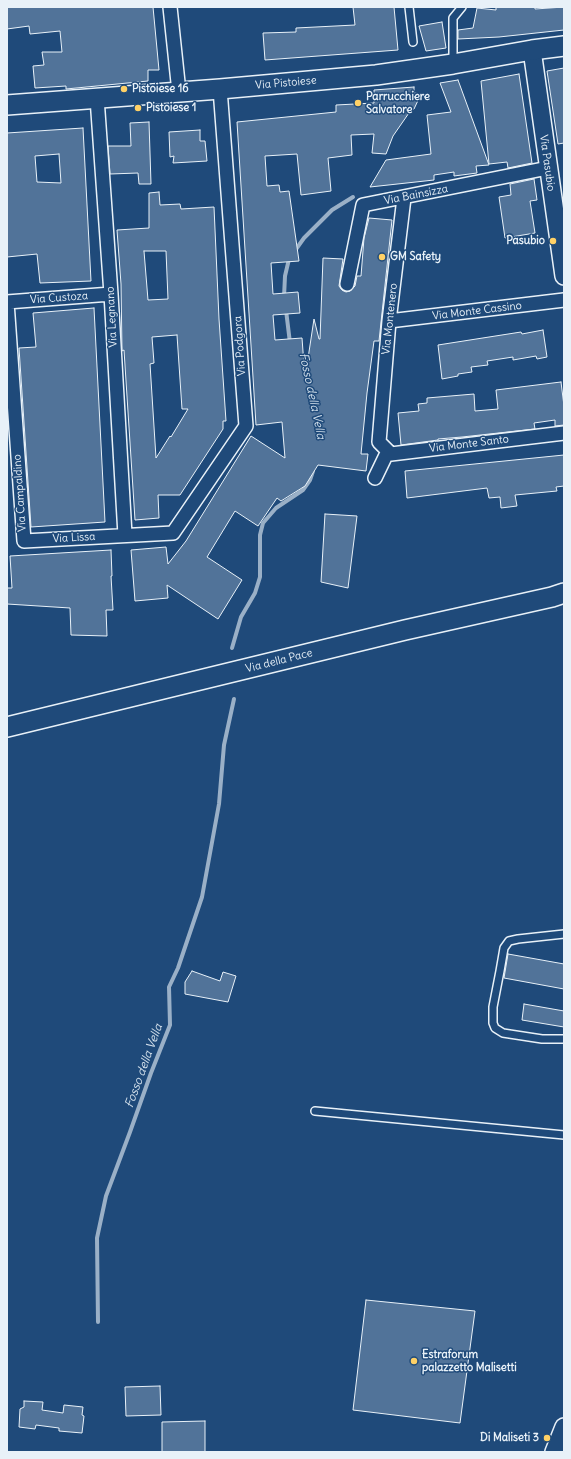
<!DOCTYPE html>
<html>
<head>
<meta charset="utf-8">
<style>
	body { margin:0 }
	#map { position:relative; width:571px; height:1459px; overflow:hidden; background:#1f4a7a; font-family:Delius,sans-serif }
	canvas { display:block }
	.frame { position:absolute; inset:0; border:8px solid #e8f1f8; pointer-events:none }
</style>
</head>
<body>
<div id="map">
<canvas width="571" height="1459"></canvas>
<div class="frame"></div>
</div>
<script>
const ctx = document.querySelector('canvas').getContext('2d');
ctx.lineJoin = 'round';
function toPath(rows) {
  const path = new Path2D();
  for (const r of rows) {
    path.moveTo(r[0], r[1]);
    for (let i = 2; i < r.length; i += 2) path.lineTo(r[i], r[i + 1]);
  }
  return path;
}
function stroke(path, color, width, dash) {
  ctx.strokeStyle = color;
  ctx.lineWidth = width;
  ctx.lineCap = dash ? 'butt' : 'round';
  ctx.setLineDash(dash || []);
  ctx.stroke(path);
}
function fillPath(path, color) {
  ctx.fillStyle = color;
  ctx.fill(path, 'evenodd');
}
function label(font, color, halo, rows, align = 'center') {
  ctx.font = font + ' Delius,sans-serif';
  ctx.lineWidth = 3;
  ctx.setLineDash([]);
  ctx.textBaseline = 'middle';
  ctx.strokeStyle = halo;
  ctx.fillStyle = color;
  for (const [text, x, y, turn = 0] of rows) {
    ctx.save();
    ctx.translate(x, y);
    ctx.rotate((+turn || 0) * Math.PI / 180);
    ctx.textAlign = isNaN(turn) ? turn : align;
    if (halo) ctx.strokeText(text, 0, 0);
    ctx.fillText(text, 0, 0);
    ctx.restore();
  }
}
stroke(toPath([
	[294,252,304,238,332,210,353,197],
	[284,297,285,276,289,259],
	[286,310,290,343],
	[232,648,241,617,255,593,260,577,260,535,263,523,276,508,303,490,310,480,313,471],
	[98,1322,97,1238,106,1196,130,1132,151,1073,170,1025,169,987,178,968,202,897,219,804,224,745,234,699]
]), '#9ab0c7', 4);
const building = toPath([
	[7,7,153,7,159,70,148,70,148,81,66,89,66,86,35,88,33,66,44,65,42,52,62,52,60,31,30,34,29,26,7,29,7,7],
	[353,7,394,7,398,50,265,60,263,33,296,32,296,28,355,25,353,7],
	[496,7,535,7,535,9,564,7,564,30,499,37,458,39,458,30,473,28,477,8,496,10,496,7],
	[442,22,446,48,426,51,419,26,442,22],
	[564,68,564,143,558,144,547,71,564,68],
	[519,74,532,163,508,168,507,162,489,164,481,81,519,74],
	[458,80,489,165,476,166,477,173,454,176,454,172,434,175,434,180,370,187,386,160,431,154,427,115,451,112,440,83,458,80],
	[414,87,414,93,421,94,414,109,411,110,393,136,386,154,372,153,374,134,351,135,352,155,328,158,331,191,301,195,297,154,265,156,267,186,279,185,280,192,289,191,299,261,271,263,273,294,298,292,300,313,273,315,275,340,302,338,304,365,307,365,314,319,319,339,320,339,323,258,343,259,339,286,342,290,346,292,350,291,355,286,357,276,361,276,364,238,369,218,392,220,379,341,374,341,367,393,361,454,368,454,366,471,318,465,305,486,281,501,277,498,258,526,235,511,207,557,242,580,218,619,167,585,168,598,135,601,131,550,166,547,168,564,186,541,251,436,285,458,282,422,256,425,237,122,336,112,336,105,374,103,374,90,414,87],
	[149,122,151,184,139,184,138,173,110,174,108,146,131,146,130,123,149,122],
	[83,128,91,281,40,283,37,254,7,257,7,133,83,128],
	[59,154,61,183,37,182,35,156,59,154],
	[200,130,200,141,205,141,207,161,173,163,174,156,170,157,169,132,200,130],
	[534,179,537,200,530,201,535,233,505,238,499,197,511,195,510,184,534,179],
	[159,192,160,205,180,204,181,209,214,207,219,319,226,421,223,421,223,429,180,495,158,495,159,518,135,520,124,350,122,351,121,284,117,230,149,228,149,193,159,192],
	[144,251,166,251,168,299,148,300,144,251],
	[177,335,182,409,188,409,171,437,170,436,156,458,150,364,154,363,152,337,177,335],
	[94,308,105,522,31,527,19,348,36,347,33,313,94,308],
	[543,330,547,357,537,359,536,356,513,360,513,357,487,361,488,365,471,367,472,372,458,374,458,376,442,379,438,345,521,332,522,334,543,330],
	[561,382,564,406,564,425,555,426,555,420,534,423,535,429,462,437,438,439,438,440,401,445,398,413,419,411,418,404,427,403,427,398,474,394,475,411,498,409,496,390,561,382],
	[564,455,564,486,556,487,557,491,515,495,517,506,501,508,500,497,489,498,487,488,407,498,405,471,564,455],
	[325,514,357,516,348,588,321,582,325,514],
	[111,550,112,576,111,576,113,610,106,610,107,636,71,635,70,608,7,604,7,588,12,588,10,556,111,550],
	[508,954,564,964,564,989,504,978,508,954],
	[192,971,220,981,223,972,236,976,228,1002,185,994,185,982,192,971],
	[524,1004,564,1011,564,1027,522,1020,524,1004],
	[366,1300,475,1311,460,1423,353,1410,366,1300],
	[160,1386,161,1415,126,1416,125,1387,160,1386],
	[24,1401,43,1402,42,1410,63,1413,64,1405,83,1407,82,1415,84,1416,82,1433,59,1431,59,1428,36,1425,35,1429,19,1427,20,1409,24,1407,24,1401],
	[205,1421,205,1452,162,1452,162,1422,205,1421]
]);
fillPath(building, '#517399');
stroke(building, '#e8f1f8', 1);
const service = toPath([
	[409,7,413,42],
	[453,64,453,18,462,7],
	[564,934,518,939,509,941,504,948,500,971,493,1007,493,1023,495,1028,503,1033,542,1039,564,1039],
	[315,1111,564,1135]
]);
const minor = toPath([
	[170,7,179,92],
	[97,98,111,294,125,535],
	[404,198,389,321,379,442,391,454,564,433],
	[347,284,363,205,548,168],
	[111,294,7,302,24,541,173,533,246,426,220,89],
	[389,321,564,300],
	[375,478,388,451]
]);
const tertiary = toPath([
	[532,50,564,276],
	[554,1452,564,1427]
]);
const secondary = toPath([
	[7,105,220,89,376,75,453,64,532,50,564,46],
	[7,727,405,630,552,597,564,593]
]);
stroke(service, '#e8f1f8', 10);
stroke(minor, '#e8f1f8', 16);
stroke(tertiary, '#e8f1f8', 20);
stroke(secondary, '#e8f1f8', 22);
stroke(service, '#1f4a7a', 7);
stroke(minor, '#1f4a7a', 13);
stroke(tertiary, '#1f4a7a', 17);
stroke(secondary, '#1f4a7a', 19);
for (const [x, y, r, color] of [
	[124,89,4,"#ffd166"],
	[358,103,4,"#ffd166"],
	[138,108,4,"#ffd166"],
	[553,241,4,"#ffd166"],
	[382,257,4,"#ffd166"],
	[414,1361,4,"#ffd166"],
	[547,1438,4,"#ffd166"]
]) {
  const dot = new Path2D();
  dot.arc(x, y, r, 0, 2 * Math.PI);
  ctx.fillStyle = color;
  ctx.fill(dot);
  stroke(dot, '#1f4a7a', 1.5);
}
label('11px', '#e8f1f8', '#1f4a7a', [
	["Via Pistoiese",286,83,-5],
	["Via Pasubio",547,163,82],
	["Via Bainsizza",416,195,-11],
	["Via Custoza",59,298,-4],
	["Via Monte Cassino",477,311,-7],
	["Via Legnano",112,317,-93],
	["Via Montenero",390,319,-84],
	["Via Podgora",240,346,-94],
	["Via Monte Santo",469,444,-7],
	["Via Campaldino",20,493,-94],
	["Via Lissa",74,538,-3],
	["Via della Pace",279,661,-14]
]);
label('bold 11px', '#e8f1f8', '#1f4a7a', [
	["Pistoiese 16",132,89],
	["Parrucchiere",366,97],
	["Salvatore",366,110],
	["Pistoiese 1",146,108],
	["Pasubio",545,241,"right"],
	["GM Safety",390,257],
	["Estraforum",422,1355],
	["palazzetto Malisetti",422,1368],
	["Di Maliseti 3",539,1438,"right"]
], 'left');
label('italic 12px', '#d4e1ec', '#1f4a7a', [
	["Fosso della Vella",312,396,78],
	["Fosso della Vella",144,1066,-70]
]);
</script>
</body>
</html>
